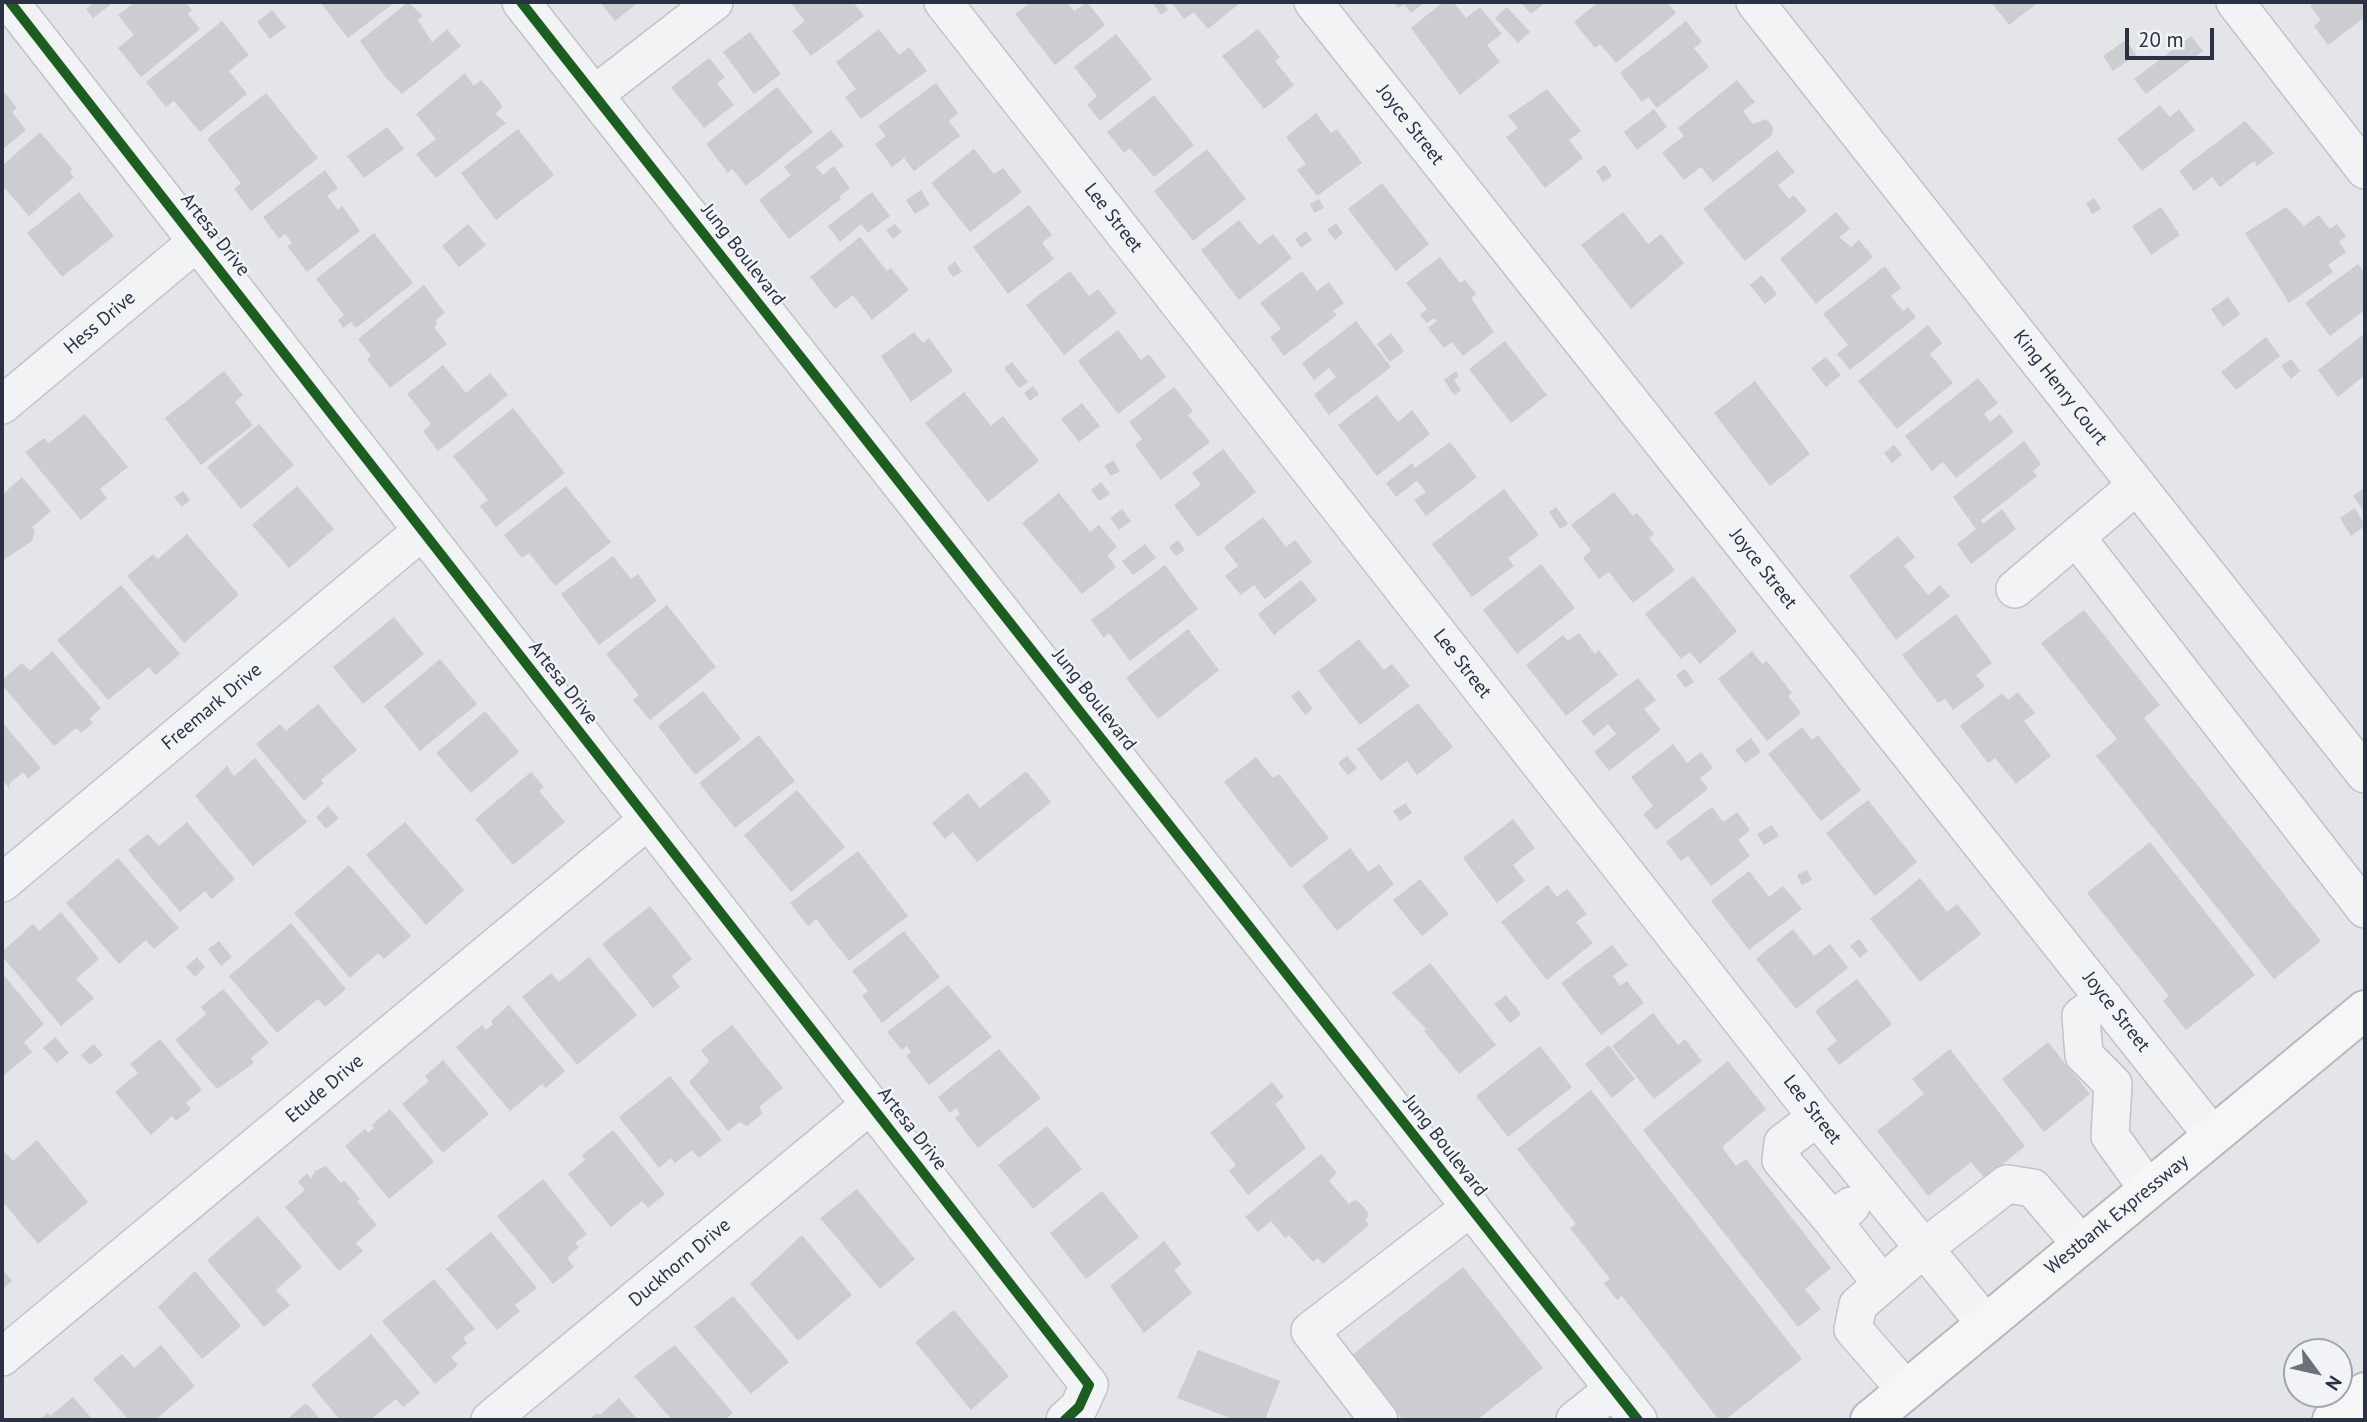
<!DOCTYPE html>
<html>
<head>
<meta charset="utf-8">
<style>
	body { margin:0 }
	#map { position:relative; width:2367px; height:1422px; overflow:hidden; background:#e3e5e8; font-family:"PT Sans",sans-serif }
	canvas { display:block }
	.frame { position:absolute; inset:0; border:4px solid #293142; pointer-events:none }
	.north { position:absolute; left:2283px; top:1338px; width:70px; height:70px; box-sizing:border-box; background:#f1f3f7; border:2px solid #a1a5af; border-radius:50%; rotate:123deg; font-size:19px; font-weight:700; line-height:28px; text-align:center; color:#293142 }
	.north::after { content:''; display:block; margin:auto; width:24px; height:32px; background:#6a707c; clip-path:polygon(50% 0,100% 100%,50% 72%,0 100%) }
	.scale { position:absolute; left:2125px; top:28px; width:89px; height:32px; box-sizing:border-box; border:4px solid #293142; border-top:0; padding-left:9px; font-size:21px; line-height:24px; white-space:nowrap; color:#293142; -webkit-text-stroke:5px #f1f3f7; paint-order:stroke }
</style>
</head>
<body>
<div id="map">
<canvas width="2367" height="1422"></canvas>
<div class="frame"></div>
<div class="north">N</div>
<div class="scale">20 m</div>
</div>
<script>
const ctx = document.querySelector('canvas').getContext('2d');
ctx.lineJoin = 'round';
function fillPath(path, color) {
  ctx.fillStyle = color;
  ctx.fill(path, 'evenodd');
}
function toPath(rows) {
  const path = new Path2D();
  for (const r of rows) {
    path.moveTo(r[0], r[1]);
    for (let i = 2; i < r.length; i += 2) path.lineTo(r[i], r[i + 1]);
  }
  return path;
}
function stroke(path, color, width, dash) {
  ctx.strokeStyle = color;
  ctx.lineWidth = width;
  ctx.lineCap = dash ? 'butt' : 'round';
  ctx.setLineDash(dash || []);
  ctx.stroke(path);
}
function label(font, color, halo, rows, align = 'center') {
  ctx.font = font + ' "PT Sans",sans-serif';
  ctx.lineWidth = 5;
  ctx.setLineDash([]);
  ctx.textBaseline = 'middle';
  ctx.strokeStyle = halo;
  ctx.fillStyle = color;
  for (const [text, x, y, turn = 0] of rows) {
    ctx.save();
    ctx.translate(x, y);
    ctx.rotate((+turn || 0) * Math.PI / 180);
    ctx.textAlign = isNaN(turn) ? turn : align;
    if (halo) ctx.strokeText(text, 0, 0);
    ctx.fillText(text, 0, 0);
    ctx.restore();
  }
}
fillPath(toPath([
	[90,2,114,2,93,18,86,9,92,4],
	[135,2,185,2,192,10,188,14,200,29,141,77,118,48,134,35,118,15],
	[320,2,395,2,348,38],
	[408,2,423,16,418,20,432,42,447,29,461,46,402,94,386,78,360,41],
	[600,2,639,2,615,21],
	[790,2,853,2,864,16,811,56,792,31,805,21],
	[1031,2,1067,2,1074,11,1087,2,1105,25,1055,65,1015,14],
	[1152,2,1163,2,1168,10,1161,15],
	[1171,2,1239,2,1240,3,1208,29,1194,12,1184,19],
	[1393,2,1425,2,1411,13,1404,4,1398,8],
	[1443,2,1453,2,1466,18,1480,7,1502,34,1487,45,1500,62,1460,95,1411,28],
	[1521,2,1546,2,1531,14],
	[1598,2,1667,2,1676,13,1616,63,1600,44,1595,48,1574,22],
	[1991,2,2039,2,2009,25],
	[2315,2,2365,2,2365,17,2328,45,2314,26,2321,20,2310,6],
	[1507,7,1530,32,1518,43,1495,18],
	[272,10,286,27,270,39,257,22],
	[222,21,249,55,229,71,247,94,200,132,174,101,166,107,146,82],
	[1686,21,1702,42,1694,48,1709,67,1657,108,1648,97,1642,102,1620,73],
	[879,29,899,55,909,47,927,71,861,119,845,97,856,89,836,62],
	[1258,29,1280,57,1275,61,1294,85,1264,109,1222,56],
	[750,32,781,74,754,94,723,52],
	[1116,34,1152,79,1100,121,1087,105,1097,96,1074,67],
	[2191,36,2203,51,2146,94,2134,79],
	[2126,40,2136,55,2113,71,2103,56],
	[709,58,725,77,717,84,734,105,704,128,671,87],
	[465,73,474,86,481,80,491,91,503,107,495,114,506,123,436,178,416,154,436,139,416,114],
	[1737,80,1755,102,1743,111,1753,124,1766,119,1773,127,1772,135,1713,182,1701,167,1684,180,1662,153,1684,136,1678,128],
	[936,83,958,113,949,121,960,136,914,171,904,158,892,167,875,144,886,136,878,126],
	[777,87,813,132,746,186,732,169,728,173,706,144],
	[2,89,17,108,12,112,26,130,2,150],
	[1547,89,1581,131,1569,140,1583,158,1545,188,1506,137,1518,128,1508,116],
	[266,93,318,158,251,211,234,189,241,183,207,139],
	[1154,95,1194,145,1154,177,1130,148,1124,153,1107,132],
	[2160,105,2170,117,2179,109,2195,130,2142,171,2117,139],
	[1654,109,1667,127,1637,150,1624,132],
	[1316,113,1331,133,1337,129,1362,163,1317,196,1297,170,1306,164,1286,137],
	[2245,121,2274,153,2257,166,2254,161,2220,187,2212,177,2194,191,2179,171],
	[387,127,404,149,364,178,347,156],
	[518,129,554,175,496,220,461,173],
	[831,130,844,146,816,167,823,175,834,166,850,188,839,197,841,199,789,239,759,200,791,175,784,167],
	[40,132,72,169,70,172,74,177,29,216,2,185,2,166],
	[974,149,994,174,1003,168,1022,192,970,232,931,183],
	[1207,149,1246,199,1193,241,1154,191],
	[1777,150,1795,172,1778,185,1789,199,1794,195,1807,211,1745,261,1703,209],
	[1605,165,1612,176,1603,182,1596,171],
	[325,170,338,188,327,196,338,210,342,206,360,231,307,272,287,246,292,243,285,234,279,239,263,217],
	[1382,183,1429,244,1396,271,1348,209],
	[921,190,930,205,915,214,906,200],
	[79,192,114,236,62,277,27,233],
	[872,192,890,216,868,233,861,224,840,242,828,226],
	[2094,198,2101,209,2092,214,2086,203],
	[1319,199,1324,208,1314,213,1310,204],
	[1029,205,1052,235,1042,243,1054,259,1008,294,973,247],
	[2161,207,2180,235,2151,255,2132,226],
	[2286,207,2304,226,2319,215,2330,229,2337,224,2346,236,2339,242,2346,252,2328,265,2333,272,2289,303,2245,233],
	[1623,212,1648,244,1661,234,1684,263,1631,309,1581,245],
	[1836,212,1850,229,1839,237,1851,247,1859,240,1873,257,1816,304,1780,259],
	[1239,220,1259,245,1273,234,1292,258,1239,300,1201,250],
	[1336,223,1343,233,1335,240,1327,230],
	[468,224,486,245,459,267,442,246],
	[895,224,902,232,893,239,886,230],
	[1306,231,1312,240,1301,248,1295,239],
	[374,233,413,283,356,328,351,322,343,328,338,320,344,315,316,279],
	[860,237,887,271,891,268,909,290,872,320,853,295,835,309,810,277],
	[1440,257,1460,283,1465,280,1476,294,1471,298,1494,332,1463,356,1452,342,1444,348,1428,328,1437,321,1434,318,1427,323,1420,315,1427,309,1406,283],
	[955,261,962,272,953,277,947,268],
	[2358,264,2365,273,2365,310,2330,336,2305,303],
	[1885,266,1901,288,1891,296,1903,311,1908,307,1916,317,1850,370,1837,354,1848,345,1823,314],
	[1070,271,1089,296,1098,289,1117,313,1064,355,1026,305],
	[1302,271,1317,291,1329,282,1344,303,1333,311,1337,315,1284,356,1270,337,1281,329,1260,303],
	[1762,275,1777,294,1765,304,1750,285],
	[424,285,445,313,435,321,438,324,434,327,447,344,390,388,367,359,371,356,358,339],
	[2228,297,2240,314,2223,327,2211,309],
	[1356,321,1391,367,1329,415,1314,395,1336,377,1329,368,1314,380,1302,363],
	[1928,325,1942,343,1930,354,1953,383,1897,429,1858,381],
	[1118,330,1141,360,1149,354,1166,377,1118,414,1078,361],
	[914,332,923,343,929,338,953,371,911,402,881,356],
	[1391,333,1404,351,1390,362,1377,344],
	[2365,333,2365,375,2338,397,2318,370],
	[2266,337,2280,356,2236,390,2221,372],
	[1505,341,1547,395,1511,423,1469,369],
	[1826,357,1841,375,1826,387,1811,368],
	[2291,359,2300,371,2291,379,2281,366],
	[1012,362,1028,382,1019,388,1004,368],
	[443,365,466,393,490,373,508,395,438,451,423,431,431,424,407,394],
	[224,371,243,395,235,402,253,425,201,465,165,418],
	[1456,371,1459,376,1454,380,1461,390,1454,395,1444,380],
	[1978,378,1998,403,1984,414,1990,422,2000,414,2014,432,1956,478,1943,462,1932,471,1905,436],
	[1755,381,1810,454,1770,486,1714,413],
	[1033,386,1039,394,1030,401,1024,393],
	[1174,387,1193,411,1188,415,1210,442,1161,480,1135,445,1142,439,1129,422],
	[964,392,991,426,1003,416,1039,461,988,502,925,423],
	[1377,395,1398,422,1412,410,1430,434,1377,476,1338,425],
	[1082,403,1100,426,1079,442,1061,419],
	[513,408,565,473,496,527,480,506,488,500,453,456],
	[85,414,128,467,100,489,107,498,81,520,25,452,44,438,49,443],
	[259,424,294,465,241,509,207,467],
	[2024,441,2041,464,2033,471,2037,476,1981,520,1983,524,2002,509,2016,529,1971,564,1957,544,1976,529,1953,497],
	[1450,442,1477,477,1426,516,1414,500,1426,492,1417,481,1396,497,1386,483,1412,463,1415,468],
	[1894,445,1902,455,1892,463,1884,453],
	[1223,449,1256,492,1198,537,1174,505,1201,485,1192,473],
	[1113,460,1120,471,1111,476,1104,466],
	[22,477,51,511,32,527,35,530,32,541,2,561,2,495],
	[1101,482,1110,494,1099,501,1091,490],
	[297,486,334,529,289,568,252,525],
	[566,486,611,542,555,586,529,553,522,558,504,535],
	[2365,487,2365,513,2353,496],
	[1504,489,1539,535,1508,558,1514,566,1472,597,1432,544],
	[183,491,190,500,182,507,174,497],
	[1614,492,1633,516,1637,513,1654,534,1649,538,1675,570,1633,603,1609,572,1599,579,1583,558,1591,550,1571,525],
	[1059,493,1090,532,1099,525,1117,547,1107,555,1116,567,1082,594,1022,523],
	[1556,507,1568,524,1560,529,1549,512],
	[2355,508,2365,526,2351,536,2340,518],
	[1122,509,1131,521,1119,530,1110,518],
	[1263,517,1286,547,1295,540,1312,562,1265,599,1254,585,1241,595,1225,576,1238,566,1224,547],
	[187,534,239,595,184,643,127,576,153,554,158,559],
	[1898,536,1915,557,1904,566,1928,595,1940,585,1950,596,1896,640,1849,576],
	[1178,540,1185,550,1176,556,1169,547],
	[1145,544,1156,558,1133,575,1122,561],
	[613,556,631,579,638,574,657,601,599,645,561,594],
	[1541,564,1575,608,1517,654,1483,610],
	[1165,565,1198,609,1130,661,1109,633,1104,638,1091,620],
	[1693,576,1737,631,1700,664,1690,652,1681,659,1645,614],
	[1301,580,1317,600,1274,635,1258,614],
	[121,585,180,654,156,675,149,667,108,700,57,640],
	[667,605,716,667,650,720,633,700,639,695,606,654],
	[2084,610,2160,705,2144,718,2321,941,2274,979,2096,756,2117,739,2041,643],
	[1956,614,1992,663,1976,675,1985,686,1953,710,1945,699,1938,703,1902,655],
	[394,617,424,654,363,704,333,667],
	[1188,629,1219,670,1158,719,1126,678],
	[1579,633,1595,654,1599,650,1618,675,1566,716,1526,665,1563,635,1568,641],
	[1359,639,1384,670,1392,664,1410,686,1360,725,1318,671],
	[52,651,101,708,89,719,93,723,81,733,76,728,54,746,2,685,2,680,22,663,30,671],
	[1752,651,1762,664,1767,661,1792,693,1788,696,1801,713,1767,741,1718,679],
	[440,659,477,704,420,751,384,706],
	[1685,669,1694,682,1685,688,1676,675],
	[1638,678,1656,700,1644,709,1661,730,1609,771,1594,752,1616,734,1608,724,1594,736,1581,721],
	[1299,690,1313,709,1305,715,1291,696],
	[703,691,741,739,695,775,658,726],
	[2018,692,2035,713,2024,721,2051,756,2016,784,1995,758,1988,763,1960,726,2002,693,2008,700],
	[1418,703,1453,747,1417,775,1407,761,1381,781,1357,749],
	[318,704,357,750,321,780,324,783,304,801,256,744,280,724,286,731],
	[485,711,519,752,471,793,436,753],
	[2,722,41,768,28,779,23,772,9,784,10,789,2,779],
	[1802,727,1812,740,1818,735,1861,790,1821,821,1768,754],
	[759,735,795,781,735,828,699,783],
	[1751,738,1761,752,1745,763,1735,750],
	[1673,744,1687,763,1701,752,1713,768,1700,778,1708,789,1656,830,1643,814,1653,806,1631,777],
	[1347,756,1357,768,1348,775,1338,763],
	[1256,757,1273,778,1279,774,1329,838,1291,868,1224,782],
	[255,758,307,822,253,866,195,796,227,766,234,776],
	[1026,771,1051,802,977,862,953,832,945,839,932,823,968,793,980,808],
	[531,772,544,787,539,791,565,822,513,865,475,819],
	[797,790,845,847,791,892,744,835],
	[1868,800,1917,862,1875,896,1826,833],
	[1406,803,1412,813,1400,821,1393,811],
	[328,806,339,818,326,829,316,817],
	[1712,807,1723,822,1737,812,1750,830,1738,840,1750,856,1711,886,1688,856,1681,861,1666,842],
	[1513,819,1535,848,1513,865,1525,881,1497,903,1463,858],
	[187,822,235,879,212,899,205,891,180,912,128,850,148,834,159,846],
	[405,822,464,890,426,925,366,855],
	[1772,825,1779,836,1764,845,1757,834],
	[2150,842,2255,975,2186,1030,2163,1001,2169,996,2087,893],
	[1350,848,1368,872,1379,864,1394,884,1337,931,1302,886],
	[858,851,908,916,849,961,816,919,808,926,790,903],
	[118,858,179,928,154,949,146,940,119,964,66,903],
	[349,865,411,936,384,959,378,953,350,978,294,913],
	[1807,870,1812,880,1802,885,1797,875],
	[1749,871,1769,897,1783,886,1802,909,1749,950,1711,901],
	[1920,878,1947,912,1957,904,1981,934,1920,982,1870,919],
	[1420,879,1449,914,1422,936,1393,900],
	[1548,885,1557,897,1567,889,1587,914,1576,922,1593,943,1547,980,1501,922],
	[650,906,692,959,672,976,680,987,653,1008,602,944],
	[61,912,99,959,76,979,94,998,61,1026,2,956,2,952,33,924,39,931],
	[291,923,346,989,325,1007,318,999,277,1033,229,976],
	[1793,929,1814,956,1830,944,1848,968,1796,1009,1756,959],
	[904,931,940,977,882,1023,862,996,868,991,852,971],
	[1859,939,1868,951,1860,958,1850,946],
	[219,941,232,957,221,966,208,949],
	[1612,945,1628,965,1613,976,1620,986,1627,981,1644,1003,1601,1035,1561,983],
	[197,957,205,967,195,977,186,967],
	[589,957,637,1015,577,1065,522,997,551,973,559,982],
	[1430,963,1496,1045,1459,1074,1424,1031,1426,1029,1392,993],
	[2,973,44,1024,24,1042,32,1052,2,1077],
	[1857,979,1892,1024,1839,1065,1827,1049,1837,1041,1815,1011],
	[948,985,992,1037,929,1085,906,1056,911,1052,907,1046,902,1050,887,1032],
	[223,989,269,1043,251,1058,254,1063,217,1089,175,1040,206,1014,201,1007],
	[1506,995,1521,1014,1510,1023,1494,1004],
	[509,1005,565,1071,546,1088,542,1084,510,1111,456,1047,482,1025,486,1030,493,1024,491,1021],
	[1653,1013,1678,1045,1685,1039,1702,1061,1654,1099,1612,1046],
	[732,1025,783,1088,760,1106,762,1114,747,1126,740,1122,728,1131,689,1082,709,1061,701,1050],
	[55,1037,69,1053,57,1063,43,1048],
	[160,1039,202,1090,186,1103,191,1109,176,1121,172,1116,151,1135,115,1092,138,1073,130,1064],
	[2048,1042,2090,1094,2044,1132,2002,1079],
	[94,1044,103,1055,90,1065,81,1055],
	[1609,1045,1635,1079,1612,1098,1585,1064],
	[1540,1046,1572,1087,1508,1137,1476,1096],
	[999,1049,1041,1098,978,1148,955,1118,960,1114,956,1108,950,1113,938,1097],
	[1950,1049,2025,1146,1985,1179,1971,1162,1928,1196,1877,1131,1924,1094,1912,1079],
	[443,1060,489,1114,443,1153,402,1104,429,1081,425,1076],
	[1728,1061,1766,1109,1722,1147,1736,1166,1746,1159,1831,1268,1805,1289,1821,1309,1798,1327,1643,1130],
	[670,1076,722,1140,699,1158,692,1150,675,1163,671,1158,659,1168,619,1117],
	[1272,1082,1284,1097,1275,1104,1306,1148,1248,1195,1229,1171,1236,1165,1210,1133],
	[1591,1090,1802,1359,1725,1420,1719,1420,1622,1296,1617,1300,1604,1283,1610,1279,1570,1228,1576,1224,1517,1149],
	[390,1109,434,1162,389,1199,345,1146,365,1129,368,1133,374,1128,372,1125],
	[1047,1126,1082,1169,1033,1209,998,1165],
	[613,1130,665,1194,648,1208,642,1201,611,1227,568,1174,585,1160,582,1155],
	[37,1140,88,1202,38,1244,2,1201,2,1155,5,1152,13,1161],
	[1321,1154,1337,1173,1329,1181,1349,1204,1355,1200,1359,1202,1367,1211,1369,1216,1365,1219,1369,1225,1323,1264,1318,1258,1313,1262,1289,1235,1285,1238,1271,1221,1258,1232,1245,1217],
	[326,1166,341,1183,344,1180,360,1199,357,1201,377,1225,356,1243,363,1251,339,1271,285,1207,305,1190,298,1182,307,1173,311,1179,315,1171],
	[543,1179,587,1234,575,1243,579,1247,567,1258,574,1267,553,1284,497,1216],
	[857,1189,915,1259,880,1289,820,1218],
	[1102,1191,1139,1237,1086,1279,1050,1233],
	[258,1216,302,1267,276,1290,290,1305,264,1327,207,1260],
	[491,1232,537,1288,515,1305,520,1311,497,1330,446,1269],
	[802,1235,852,1295,798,1341,750,1284],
	[1164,1241,1182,1264,1174,1270,1192,1293,1144,1333,1110,1286],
	[1463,1267,1543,1368,1477,1420,1403,1420,1352,1355],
	[2,1269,12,1281,2,1290],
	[195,1271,241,1326,202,1359,158,1307],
	[434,1279,475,1329,463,1338,467,1343,451,1357,458,1365,435,1384,382,1321],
	[733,1296,789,1362,751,1394,694,1327],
	[954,1310,1009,1376,971,1410,915,1342],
	[371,1334,420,1393,403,1407,396,1399,370,1420,340,1420,311,1385],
	[161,1345,195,1386,155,1420,129,1420,93,1379,122,1354,134,1368],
	[675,1345,733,1413,725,1420,672,1420,634,1376],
	[1198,1350,1280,1381,1265,1420,1235,1420,1177,1398],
	[73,1397,93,1420,39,1420,48,1413,50,1416],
	[619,1398,638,1420,589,1420,597,1413,600,1415],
	[306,1403,321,1420,286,1420]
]), '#cbcdd0');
const minor = toPath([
	[10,2,1089,1385,1079,1407,1065,1420],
	[521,2,1638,1420],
	[943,2,1817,1117,1985,1323],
	[1313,2,2213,1136],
	[1755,2,2365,774],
	[2235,2,2365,170],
	[594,95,714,2],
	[2,405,198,241],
	[2076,537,2365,909],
	[2015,589,2137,485],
	[2,883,422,531],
	[2104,998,2081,1016,2084,1055,2113,1084,2110,1136,2148,1189],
	[1817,1117,1783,1143,1781,1160,1832,1220],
	[1851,1206,1832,1220,1882,1284],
	[2,1357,648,820],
	[1906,1390,1853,1329,1858,1305,1923,1249,2007,1184,2033,1188,2081,1244],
	[490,1420,870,1105],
	[1379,1420,1310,1331,1471,1207],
	[1575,1420,1614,1389]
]);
const highway = toPath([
	[1870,1420,2365,1010],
	[2332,1420,2365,1392]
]);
stroke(minor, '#c1c3c6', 40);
stroke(highway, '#b5b8bd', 42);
stroke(minor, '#f2f3f5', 37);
stroke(highway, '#f6f6f7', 38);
stroke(toPath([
	[10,2,1089,1385,1079,1407,1065,1420],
	[521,2,1638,1420]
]), '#1b5e20', 10);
label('19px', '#293142', '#f1f3f7', [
	["Joyce Street",1410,125,52],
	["Lee Street",1113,218,52],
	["Artesa Drive",215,235,52],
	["Jung Boulevard",743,255,52],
	["Hess Drive",100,323,-40],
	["King Henry Court",2060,388,52],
	["Joyce Street",1763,569,52],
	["Lee Street",1462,664,52],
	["Artesa Drive",563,683,52],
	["Jung Boulevard",1094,700,52],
	["Freemark Drive",212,707,-40],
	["Joyce Street",2116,1012,52],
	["Etude Drive",325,1089,-40],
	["Lee Street",1812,1110,52],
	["Artesa Drive",912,1129,52],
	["Jung Boulevard",1445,1146,52],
	["Westbank Expressway",2117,1215,-39],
	["Duckhorn Drive",680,1263,-40]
]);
</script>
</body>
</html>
